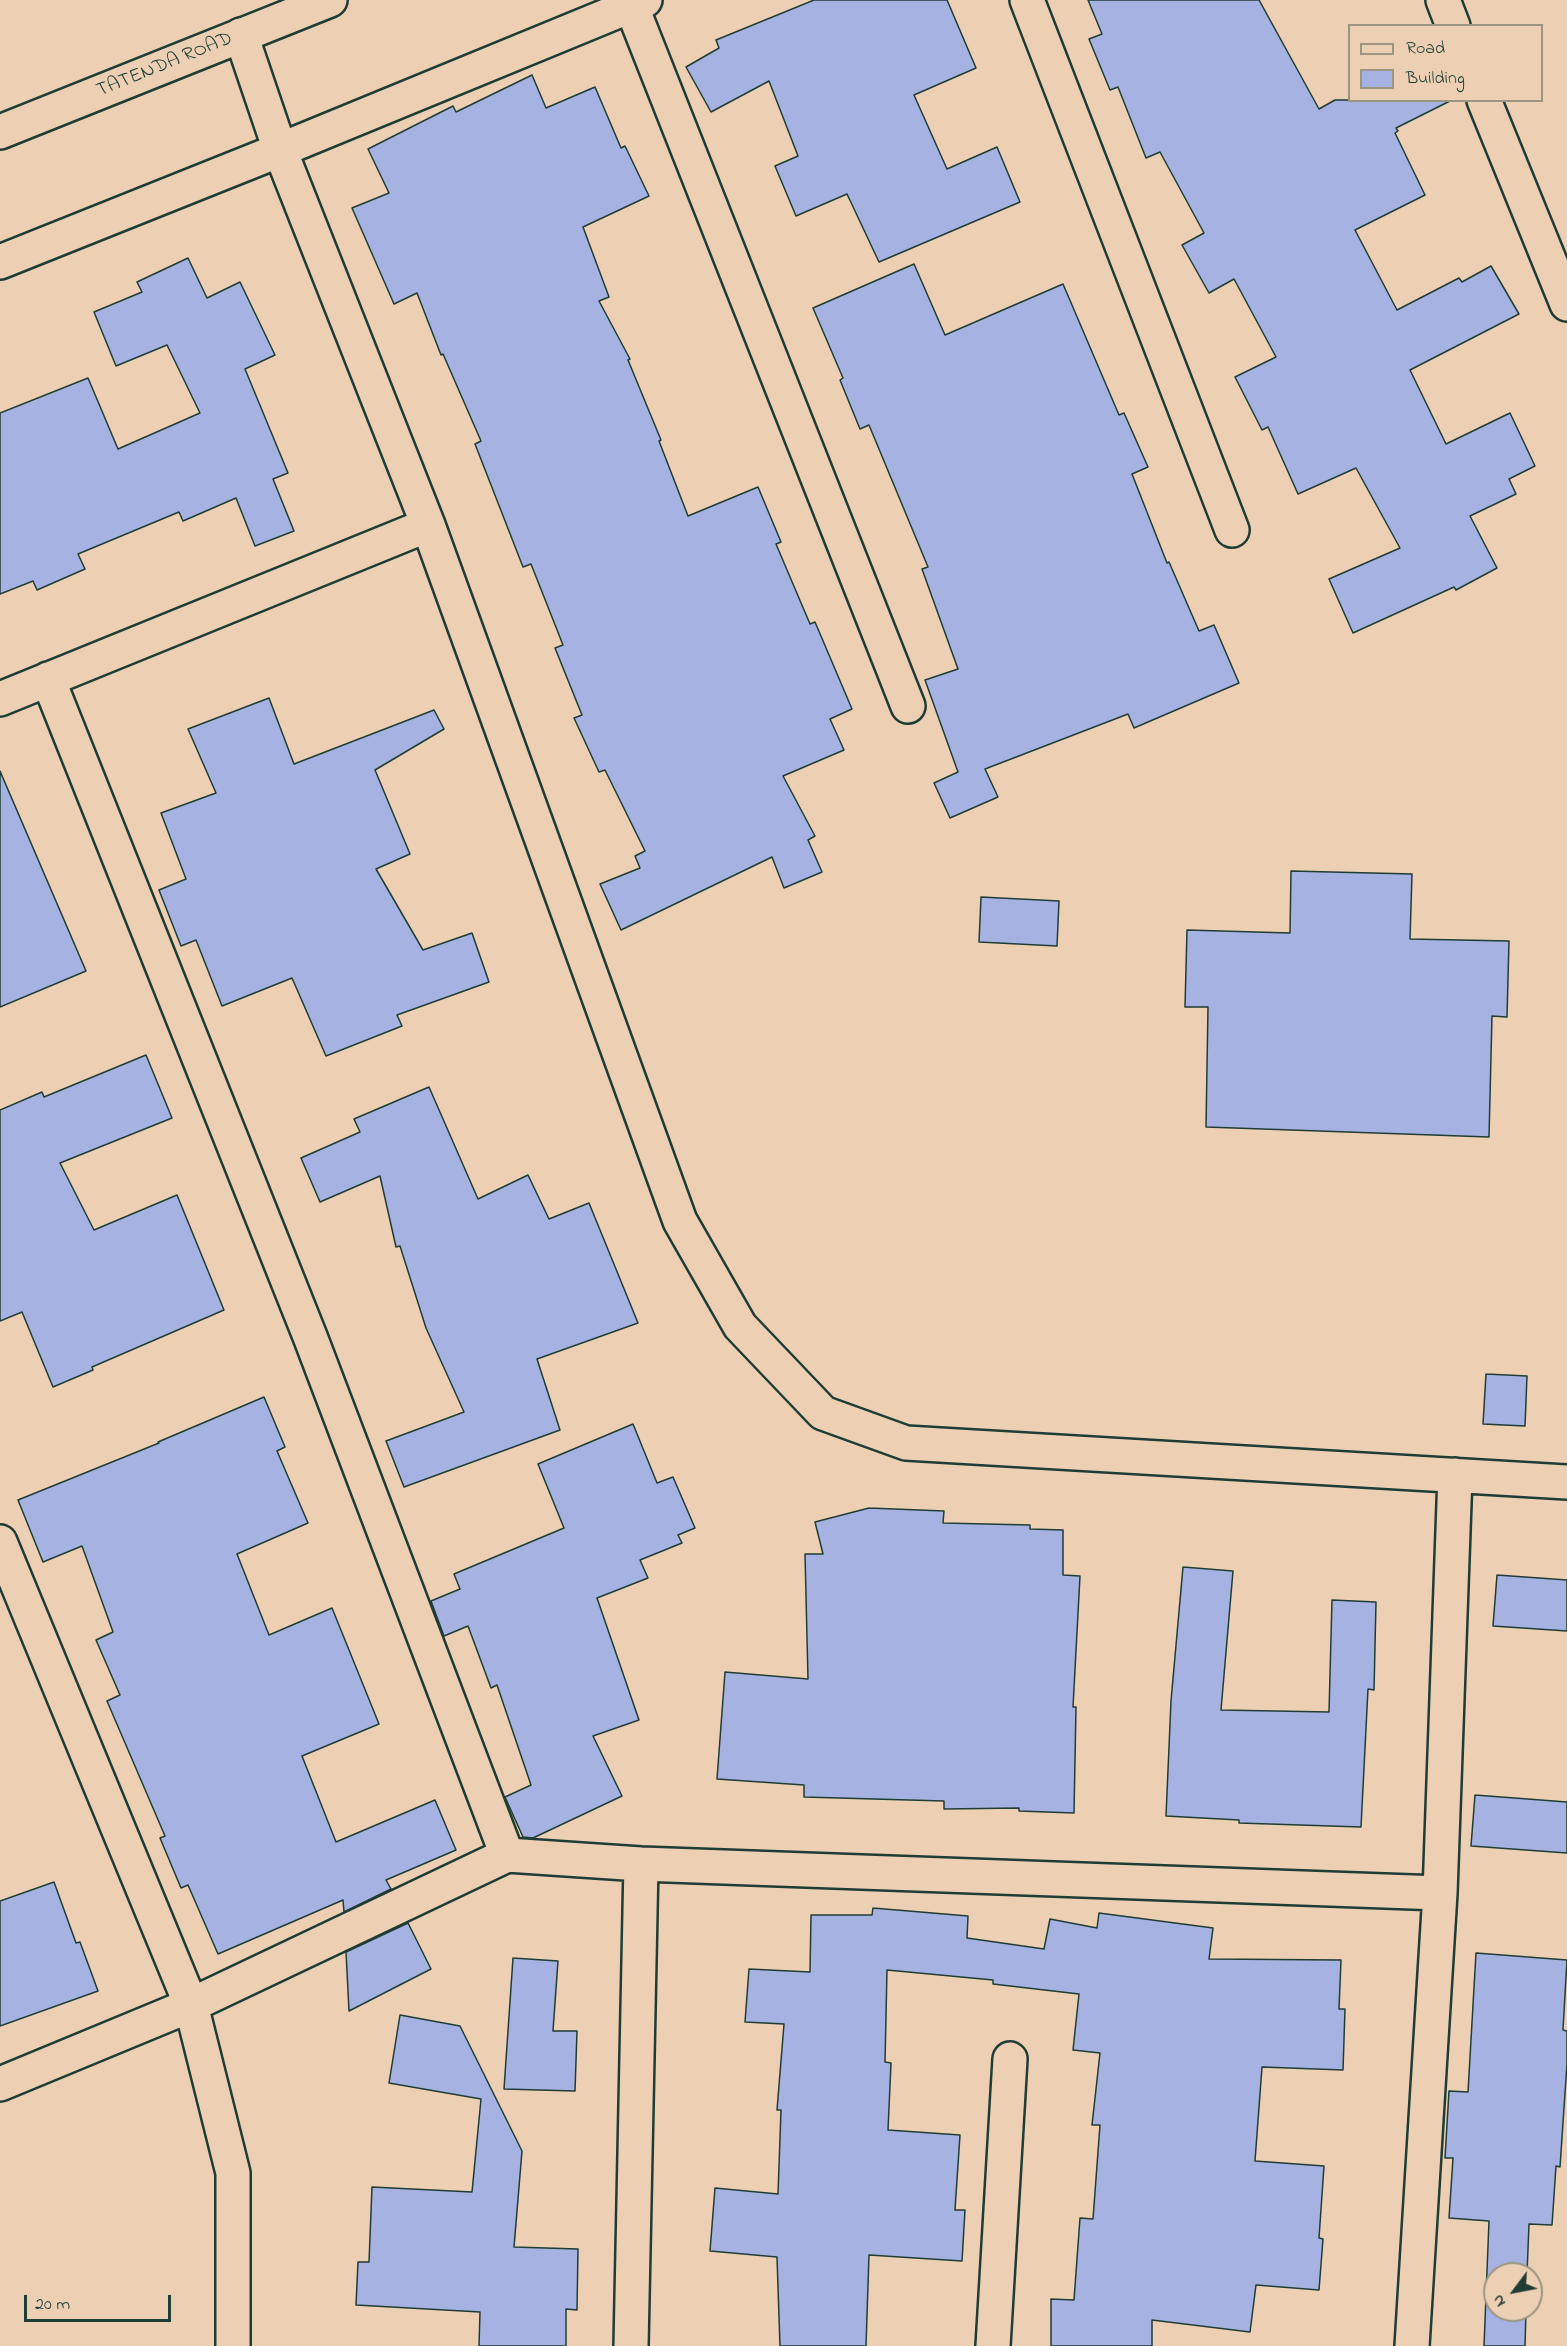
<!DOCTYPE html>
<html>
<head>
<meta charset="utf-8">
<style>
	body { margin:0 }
	#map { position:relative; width:1567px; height:2346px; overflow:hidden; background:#edd0b4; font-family:"Indie Flower",sans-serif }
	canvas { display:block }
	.legend { position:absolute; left:1348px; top:24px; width:195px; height:78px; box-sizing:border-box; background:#edd0b4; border:2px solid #9b9581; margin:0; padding:8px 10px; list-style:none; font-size:18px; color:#1f3d34 }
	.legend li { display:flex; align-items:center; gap:12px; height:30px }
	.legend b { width:30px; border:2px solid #9b9581 }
	.north { position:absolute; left:1483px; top:2262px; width:60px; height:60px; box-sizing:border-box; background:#edd0b4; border:2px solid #9b9581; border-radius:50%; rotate:238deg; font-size:16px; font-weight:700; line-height:24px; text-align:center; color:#1f3d34 }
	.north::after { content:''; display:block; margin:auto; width:21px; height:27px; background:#1f3d34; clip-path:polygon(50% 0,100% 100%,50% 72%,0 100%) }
	.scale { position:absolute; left:24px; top:2295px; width:147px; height:27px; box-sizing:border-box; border:3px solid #1f3d34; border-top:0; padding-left:8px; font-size:18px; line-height:21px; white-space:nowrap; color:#1f3d34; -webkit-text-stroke:4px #edd0b4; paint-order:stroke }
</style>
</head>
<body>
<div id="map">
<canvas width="1567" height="2346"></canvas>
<ul class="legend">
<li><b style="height:8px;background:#edd0b4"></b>Road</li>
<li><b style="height:16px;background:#a6b3e2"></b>Building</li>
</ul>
<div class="north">N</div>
<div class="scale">20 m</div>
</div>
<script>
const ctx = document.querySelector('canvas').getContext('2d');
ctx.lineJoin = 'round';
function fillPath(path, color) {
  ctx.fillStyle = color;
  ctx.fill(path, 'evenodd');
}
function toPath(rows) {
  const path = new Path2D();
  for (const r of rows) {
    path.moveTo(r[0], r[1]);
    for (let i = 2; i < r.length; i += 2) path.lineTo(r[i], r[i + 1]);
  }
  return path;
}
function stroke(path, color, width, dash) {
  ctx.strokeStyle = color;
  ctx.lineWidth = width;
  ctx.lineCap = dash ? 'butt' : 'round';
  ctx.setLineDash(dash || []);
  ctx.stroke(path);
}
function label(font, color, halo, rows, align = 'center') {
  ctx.font = font + ' "Indie Flower",sans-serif';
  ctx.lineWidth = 6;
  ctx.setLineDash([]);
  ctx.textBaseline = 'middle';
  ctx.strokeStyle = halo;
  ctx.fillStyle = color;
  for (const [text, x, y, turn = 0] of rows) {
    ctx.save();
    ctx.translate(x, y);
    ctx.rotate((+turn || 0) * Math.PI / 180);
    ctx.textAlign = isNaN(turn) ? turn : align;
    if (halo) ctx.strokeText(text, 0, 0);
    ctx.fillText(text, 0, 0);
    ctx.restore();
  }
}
const building = toPath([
	[814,0,947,0,976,68,914,95,947,169,997,147,1020,202,879,262,847,194,796,216,775,166,798,156,769,81,711,112,686,67,719,48,716,40,814,0],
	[1088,0,1259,0,1319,109,1335,100,1452,100,1396,128,1398,131,1395,133,1425,195,1355,230,1397,310,1459,278,1462,282,1491,266,1519,314,1410,370,1446,444,1510,413,1535,466,1509,479,1516,494,1470,516,1497,568,1456,590,1454,587,1353,633,1329,579,1400,548,1356,468,1298,494,1268,427,1262,430,1235,377,1276,357,1234,279,1209,293,1182,245,1204,233,1160,152,1146,158,1118,87,1110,90,1089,39,1102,34,1088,0],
	[532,75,546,108,595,87,621,148,625,146,649,196,583,227,609,297,599,301,630,359,628,360,661,440,659,441,688,516,758,487,781,542,776,544,810,624,815,622,852,709,830,719,844,750,783,776,815,836,808,840,822,872,784,888,772,857,621,930,600,884,640,868,635,856,645,851,605,770,599,772,574,718,582,715,555,648,563,645,531,564,523,567,475,444,481,441,443,354,441,355,417,293,394,304,352,208,389,193,368,149,453,106,456,112,532,75],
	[188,258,207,298,240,282,275,355,245,369,288,473,273,479,294,531,255,546,236,498,183,521,179,512,78,554,85,569,37,590,33,581,0,594,0,413,88,378,118,449,200,413,167,345,116,366,94,312,142,292,137,282,188,258],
	[914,264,945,335,1063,284,1119,415,1124,413,1148,467,1132,474,1167,563,1169,562,1199,631,1214,625,1239,683,1134,728,1128,714,985,769,998,797,950,818,934,783,958,772,925,680,958,669,922,569,928,567,869,425,860,429,840,380,843,378,813,308,914,264],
	[269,698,294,764,434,710,444,729,375,770,410,854,376,869,423,950,472,933,489,982,397,1015,402,1026,326,1056,292,978,222,1006,196,940,181,946,159,890,186,879,161,813,216,793,188,729,269,698],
	[0,771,86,971,0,1007,0,771],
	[1291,871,1412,874,1410,939,1509,941,1507,1017,1492,1016,1489,1137,1206,1127,1208,1007,1185,1007,1187,930,1290,933,1291,871],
	[981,897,1059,901,1057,946,979,942,981,897],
	[146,1055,172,1118,60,1163,94,1230,177,1195,224,1310,92,1367,93,1370,53,1387,22,1312,0,1321,0,1110,42,1092,44,1097,146,1055],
	[429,1087,478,1199,528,1175,549,1219,589,1203,638,1323,537,1359,560,1430,404,1487,386,1441,464,1412,426,1328,400,1246,396,1247,380,1176,320,1202,301,1158,360,1132,354,1119,429,1087],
	[1486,1374,1527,1376,1525,1426,1483,1424,1486,1374],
	[264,1397,285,1447,277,1451,308,1523,237,1554,269,1635,332,1608,379,1724,302,1756,336,1842,435,1800,456,1850,386,1880,391,1889,344,1912,343,1900,218,1954,188,1885,181,1888,160,1838,165,1836,107,1701,120,1695,96,1640,113,1632,82,1546,43,1562,18,1500,159,1443,158,1442,264,1397],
	[633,1424,657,1483,673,1477,695,1528,678,1535,682,1543,640,1560,648,1578,597,1598,639,1720,593,1736,622,1796,533,1838,523,1837,505,1797,531,1785,497,1685,491,1688,468,1626,444,1636,431,1601,460,1589,454,1574,564,1528,538,1464,633,1424],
	[869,1508,944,1511,943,1523,1030,1525,1030,1529,1063,1530,1063,1575,1080,1576,1073,1707,1076,1707,1074,1813,1019,1811,1019,1808,944,1809,944,1801,804,1797,804,1785,717,1779,725,1672,808,1679,805,1554,823,1554,815,1522,869,1508],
	[1183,1567,1233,1571,1221,1710,1329,1712,1332,1600,1376,1602,1374,1690,1368,1689,1361,1827,1239,1823,1239,1820,1166,1816,1171,1701,1183,1567],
	[1497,1575,1567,1580,1567,1631,1493,1626,1497,1575],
	[1475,1795,1567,1802,1567,1853,1471,1846,1475,1795],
	[54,1882,76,1943,80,1942,98,1991,0,2026,0,1901,54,1882],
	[873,1908,968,1916,967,1938,1044,1949,1050,1919,1097,1928,1099,1913,1213,1928,1209,1959,1341,1960,1339,2009,1345,2009,1343,2070,1262,2067,1255,2161,1324,2166,1319,2238,1323,2239,1319,2290,1256,2285,1250,2332,1152,2320,1152,2346,1051,2346,1051,2299,1074,2300,1080,2218,1093,2219,1100,2125,1092,2125,1100,2053,1073,2050,1079,1994,993,1984,993,1980,887,1970,885,2062,891,2063,888,2130,960,2135,955,2210,965,2210,962,2261,869,2255,866,2346,780,2346,777,2257,710,2251,715,2188,778,2194,781,2110,777,2110,784,2024,745,2022,749,1969,810,1972,811,1915,872,1915,873,1908],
	[408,1923,431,1969,349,2011,346,1952,408,1923],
	[1476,1953,1567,1960,1563,2030,1567,2031,1567,2064,1560,2167,1556,2166,1552,2225,1529,2224,1527,2274,1495,2274,1495,2310,1526,2310,1525,2346,1484,2346,1489,2221,1449,2218,1453,2158,1445,2158,1449,2091,1468,2092,1476,1953],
	[513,1958,558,1961,553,2031,577,2031,575,2091,504,2089,513,1958],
	[400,2015,460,2026,522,2151,514,2247,578,2249,577,2310,566,2309,566,2346,479,2346,480,2312,356,2305,358,2262,369,2262,372,2187,472,2192,481,2099,389,2083,400,2015]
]);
fillPath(building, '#a6b3e2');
stroke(building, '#1f3d34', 1.5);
const street = toPath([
	[1027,0,1232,530],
	[1443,0,1453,26],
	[631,5,908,706],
	[241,35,280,150,428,525,680,1221,740,1326,823,1413,906,1443,1567,1482],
	[1484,100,1567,304],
	[0,262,280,150,645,0],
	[48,679,311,1339,507,1855],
	[0,699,428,525],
	[0,1542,191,2005,233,2173,233,2346],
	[0,2084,191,2005,507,1855,641,1864,1440,1893],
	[631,2346,641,1864],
	[993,2346,1010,2059],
	[1412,2346,1440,1893,1455,1475]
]);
const secondary = toPath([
	[0,132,330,0]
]);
stroke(street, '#1f3d34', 38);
stroke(secondary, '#1f3d34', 38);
stroke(street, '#edd0b4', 33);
stroke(secondary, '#edd0b4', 33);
label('20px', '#1f3d34', '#edd0b4', [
	["TATENDA ROAD",165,66,-22]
]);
</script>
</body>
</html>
